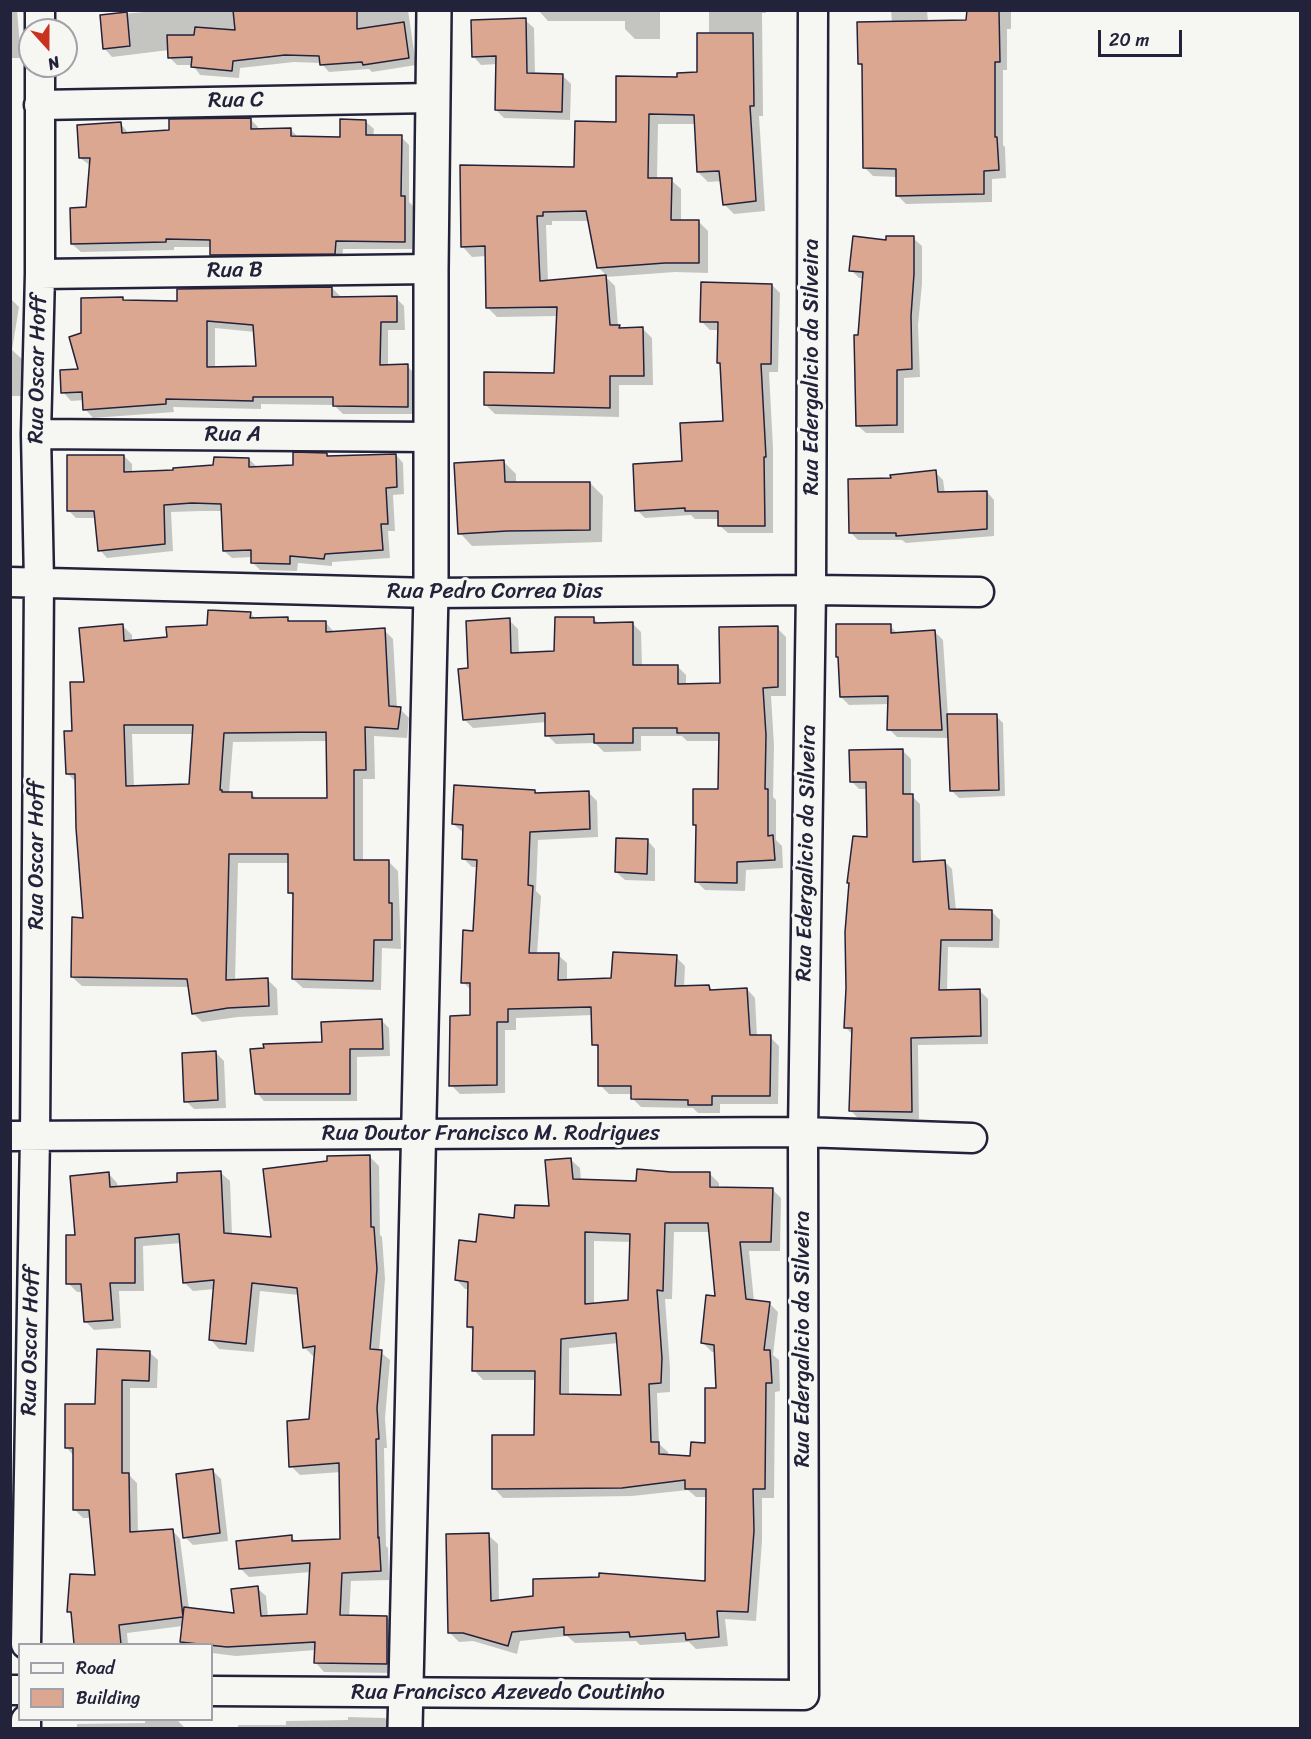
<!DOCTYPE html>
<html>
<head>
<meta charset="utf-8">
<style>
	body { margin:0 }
	#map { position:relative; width:1311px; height:1739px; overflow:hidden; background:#f6f6f2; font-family:Sriracha,sans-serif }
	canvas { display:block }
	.frame { position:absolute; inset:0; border:12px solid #22223b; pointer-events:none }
	.legend { position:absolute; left:18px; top:1643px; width:195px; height:78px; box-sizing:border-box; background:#f6f6f2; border:2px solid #a1a1a9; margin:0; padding:8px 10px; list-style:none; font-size:18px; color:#22223b }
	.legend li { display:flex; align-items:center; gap:12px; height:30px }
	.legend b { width:30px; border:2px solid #a1a1a9 }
	.north { position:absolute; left:18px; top:18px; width:60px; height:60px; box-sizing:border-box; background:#f6f6f2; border:2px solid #a1a1a9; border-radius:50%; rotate:159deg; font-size:16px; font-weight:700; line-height:24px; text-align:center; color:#22223b }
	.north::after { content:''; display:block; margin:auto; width:21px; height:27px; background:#c8321e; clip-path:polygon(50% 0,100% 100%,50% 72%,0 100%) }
	.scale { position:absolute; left:1098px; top:30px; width:84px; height:27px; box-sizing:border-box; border:3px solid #22223b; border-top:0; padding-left:8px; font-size:18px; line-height:21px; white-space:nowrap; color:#22223b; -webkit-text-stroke:4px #f6f6f2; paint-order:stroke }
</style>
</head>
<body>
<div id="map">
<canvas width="1311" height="1739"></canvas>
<div class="frame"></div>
<ul class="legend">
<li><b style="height:8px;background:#f6f6f2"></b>Road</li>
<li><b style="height:16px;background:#dca790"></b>Building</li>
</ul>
<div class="north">N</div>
<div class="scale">20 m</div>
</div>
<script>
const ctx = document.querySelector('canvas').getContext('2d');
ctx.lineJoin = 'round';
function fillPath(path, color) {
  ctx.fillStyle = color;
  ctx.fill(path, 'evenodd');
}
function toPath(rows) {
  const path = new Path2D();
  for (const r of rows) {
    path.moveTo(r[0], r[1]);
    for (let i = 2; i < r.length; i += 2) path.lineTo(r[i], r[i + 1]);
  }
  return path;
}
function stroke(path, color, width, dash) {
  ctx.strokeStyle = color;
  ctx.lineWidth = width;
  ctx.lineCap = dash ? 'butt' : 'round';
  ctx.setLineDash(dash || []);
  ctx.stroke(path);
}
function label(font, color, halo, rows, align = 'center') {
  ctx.font = font + ' Sriracha,sans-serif';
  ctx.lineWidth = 6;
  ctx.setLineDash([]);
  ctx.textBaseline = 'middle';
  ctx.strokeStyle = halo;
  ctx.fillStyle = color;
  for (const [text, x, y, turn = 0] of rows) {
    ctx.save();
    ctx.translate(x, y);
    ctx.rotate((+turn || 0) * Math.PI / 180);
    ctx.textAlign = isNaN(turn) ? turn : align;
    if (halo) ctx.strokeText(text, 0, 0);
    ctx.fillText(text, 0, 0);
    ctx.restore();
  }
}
fillPath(toPath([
	[10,10,17,10,21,58,10,58],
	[144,10,408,10,416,65,372,72,369,69,329,72,321,63,294,62,240,68,239,78,200,75,193,65,177,65,169,57,169,50,112,57,105,49,101,16,144,12],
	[538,10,660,10,660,39,635,39,625,29,625,21,548,21],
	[709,10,766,10,766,13,762,13,763,116,759,116,765,211,734,214,724,204,722,181,708,182,698,172,696,124,658,124,657,179,671,180,681,189,681,221,698,221,708,231,708,273,675,272,606,277,615,286,618,326,621,329,642,328,652,338,653,385,619,385,619,417,495,414,485,404,555,375,558,316,497,317,487,307,486,256,472,257,463,247,575,169,617,124,679,78,699,74,709,35],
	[552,221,590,221,598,267,607,276,548,282,546,225,552,225],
	[891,10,927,10,928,23,968,22,968,10,1011,10,1011,29,1007,29,1007,70,1003,70,1003,145,1005,147,1006,178,992,179,992,202,906,204,897,195,897,177,873,176,865,168,864,68,859,64,892,23],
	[525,20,534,28,535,75,563,76,571,84,570,120,504,118,496,110,497,64,481,65,473,56],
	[250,119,258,127,258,131,290,129,298,137,342,139,365,121,374,129,373,137,401,137,409,145,409,202,413,206,412,249,343,249,342,261,220,263,212,255,211,247,174,247,174,250,81,252,72,244,88,209,91,166,80,158,120,123,129,134,171,131],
	[913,238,922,246,922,284,918,325,920,377,904,378,904,433,866,433,857,425,859,336,864,279,859,278,851,270,888,241],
	[772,285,780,293,778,372,769,372,773,448,773,533,728,533,719,525,719,519,695,519,691,515,645,518,637,510,725,422,722,367,718,363,719,330,710,330,701,321],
	[332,288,340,296,340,299,396,298,404,306,405,330,388,330,388,366,407,366,415,374,416,414,343,414,334,405,261,404,261,409,173,407,174,412,93,418,85,409,84,400,71,401,63,392,80,371,83,335,122,299,125,302,178,302],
	[215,328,255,332,257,368,215,368],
	[10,298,19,307,12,350,23,360,23,396,12,396,11,431],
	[326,454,329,457,396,455,403,463,404,494,393,495,395,531,388,531,390,558,332,562,332,566,298,563,297,571,260,570,252,562,253,557,232,558,224,551,223,511,201,511,171,512,173,551,107,558,100,550,96,518,76,518,68,510,124,456,132,464,132,473,174,471,215,466,249,459,257,467,295,467],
	[503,461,516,474,516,484,590,483,603,496,602,542,472,546,460,533],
	[935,472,943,480,945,494,987,492,994,500,994,536,906,543,902,540,858,540,850,532],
	[250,613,256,619,287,618,291,622,326,623,335,633,384,630,393,639,397,708,400,709,409,718,407,738,374,736,375,779,363,779,363,862,388,861,398,871,401,949,382,948,381,990,303,988,293,979,294,897,289,892,290,863,238,863,235,981,267,979,277,989,278,1015,238,1017,202,1022,193,1013,190,987,82,986,72,977,85,919,77,783,67,773,74,732,86,683,122,625,132,635,132,642,168,638],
	[132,734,194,734,191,786,134,787],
	[328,741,329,799,257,799,251,793,229,793,233,742],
	[594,619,599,624,632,623,641,632,642,666,677,666,686,675,686,685,722,685,777,628,786,637,786,696,771,696,774,745,773,797,776,800,776,840,782,846,783,868,746,870,745,891,705,890,696,881,698,828,695,825,719,791,720,741,687,741,682,736,641,736,641,751,604,752,595,743,556,744,547,735,547,722,473,728,464,719,470,670,509,620,518,629,519,654,556,652],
	[890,626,898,634,934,631,943,640,948,716,996,716,1003,723,1005,796,959,798,952,791,950,738,897,737,889,729,889,704,849,705,841,697],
	[902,750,911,759,911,795,920,804,921,863,944,861,952,869,956,911,992,912,1000,920,999,948,948,947,947,991,980,991,988,999,988,1044,918,1045,919,1119,859,1119,851,1111,853,1035,845,1027,868,839,868,789,859,789,851,781],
	[535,791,538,795,588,792,597,801,598,837,538,840,536,891,541,896,537,955,558,955,567,963,567,981,613,980,676,957,685,966,684,987,709,987,713,991,747,989,755,998,757,1037,770,1037,779,1046,778,1104,720,1104,720,1113,698,1113,693,1108,641,1107,632,1098,632,1094,609,1094,600,1085,600,1050,594,1044,593,1015,516,1018,516,1030,505,1030,505,1093,460,1094,451,1085,472,1016,472,991,463,982,474,932,478,867,472,867,463,858,464,833,453,824],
	[647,840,655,849,655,881,625,880,616,872],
	[381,1020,389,1028,390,1056,357,1057,357,1101,264,1101,257,1093,323,1043],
	[216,1053,224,1061,226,1108,194,1109,186,1101],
	[370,1157,379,1166,380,1235,382,1237,385,1279,379,1351,390,1360,385,1418,387,1448,384,1448,386,1546,388,1548,389,1580,351,1581,349,1617,387,1617,396,1626,395,1673,324,1672,316,1663,316,1650,236,1656,212,1653,212,1644,185,1644,182,1642,183,1626,127,1633,128,1644,76,1644,72,1615,69,1611,96,1577,91,1518,83,1518,75,1510,74,1456,66,1447,96,1406,149,1352,158,1360,157,1388,130,1388,130,1476,137,1483,138,1533,172,1530,180,1539,189,1609,235,1614,257,1588,266,1596,268,1617,309,1616,311,1572,249,1577,240,1568,291,1537,297,1542,342,1541,341,1472,300,1475,291,1466,311,1421,316,1356,313,1356,304,1347,299,1295,260,1291,254,1352,219,1349,211,1340,215,1289,193,1291,184,1282,182,1243,143,1246,144,1291,119,1291,121,1328,94,1330,85,1321,83,1292,77,1292,68,1283,77,1236,109,1174,117,1183,118,1188,179,1183,221,1173,230,1181,232,1235,272,1239],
	[570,1159,580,1168,581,1181,637,1183,710,1174,719,1183,719,1188,772,1189,781,1198,780,1251,749,1251,754,1301,769,1303,778,1312,773,1355,779,1360,780,1391,775,1392,774,1498,762,1498,762,1541,756,1621,725,1619,728,1646,696,1649,689,1642,640,1645,636,1641,575,1643,567,1636,520,1641,517,1654,473,1641,459,1642,450,1633,488,1535,498,1544,499,1602,706,1583,708,1497,696,1497,688,1490,632,1496,503,1498,494,1488,535,1436,536,1380,483,1380,474,1370,474,1332,468,1326,470,1289,465,1289,456,1279,478,1243,516,1220,551,1208],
	[674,1232,710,1232,717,1297,703,1343,712,1352,716,1352,718,1389,706,1444,691,1457,668,1456,668,1452,659,1444,657,1393,670,1392,670,1368,665,1299,672,1299],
	[594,1241,631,1242,630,1301,594,1304],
	[618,1343,623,1396,569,1395,569,1348],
	[213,1471,221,1479,228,1541,193,1545,185,1537],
	[348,1717,385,1718,393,1728,238,1728,238,1725,286,1725,286,1721,348,1720],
	[145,1720,177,1720,185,1728,77,1728,77,1724,145,1723]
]), '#0003');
const building = toPath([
	[233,10,357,10,357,29,404,22,409,58,363,65,362,62,320,65,319,56,285,55,233,61,232,71,191,67,192,57,168,58,167,35,194,35,195,27,235,30,233,10],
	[967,10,999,10,1000,62,995,62,995,137,997,137,999,170,984,171,984,194,896,196,896,169,863,168,862,64,858,64,857,22,966,20,967,10],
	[127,12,130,46,103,49,100,15,127,12],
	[526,18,527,73,563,74,562,112,495,110,496,56,472,57,471,20,526,18],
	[697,33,753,33,754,106,750,106,756,201,723,205,719,171,697,172,694,115,649,114,648,178,672,178,671,220,699,220,699,263,665,263,597,268,586,211,543,212,543,216,537,216,540,281,606,275,610,325,620,325,619,328,643,327,644,376,610,376,610,408,484,405,484,372,554,373,557,307,486,308,485,246,461,247,460,165,574,167,575,121,616,122,616,76,677,77,677,73,697,72,697,33],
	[251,118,251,129,291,128,291,136,340,137,340,119,366,120,366,135,402,135,401,196,405,196,405,242,336,241,335,254,210,255,210,240,166,239,166,242,71,244,70,208,86,207,90,158,79,158,77,125,121,122,122,133,169,130,169,119,251,118],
	[853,236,886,240,886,236,914,236,914,274,911,316,912,369,897,370,897,425,856,426,854,335,858,335,863,272,849,271,853,236],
	[701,282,772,284,771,364,761,364,766,457,764,457,765,526,718,526,718,511,685,511,685,508,635,511,633,464,682,461,680,423,723,421,720,363,717,363,718,322,700,322,701,282],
	[332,287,332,297,397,296,397,322,381,322,380,365,408,364,408,407,333,406,333,397,253,397,253,401,166,399,166,404,83,410,82,392,61,393,60,370,78,369,69,337,81,333,81,298,123,297,123,300,177,301,177,289,332,287],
	[207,321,253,325,256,366,207,367,207,321],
	[293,452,327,453,327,456,396,454,397,487,386,488,388,524,381,524,383,550,325,554,324,559,290,556,290,564,251,563,251,550,223,551,221,504,192,503,164,505,165,544,98,551,94,511,67,511,67,455,124,455,124,472,173,470,173,468,213,465,214,457,249,458,249,467,293,465,293,452],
	[504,460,505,482,590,482,590,530,507,531,458,534,454,463,504,460],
	[936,470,938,492,987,491,987,529,896,536,896,533,849,533,848,479,891,478,890,475,936,470],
	[208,610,251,612,250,618,288,617,288,621,326,621,326,632,385,628,389,706,401,707,398,729,365,727,366,770,354,770,354,860,389,860,389,903,392,903,392,940,374,940,373,981,292,979,293,893,288,893,288,854,229,854,226,980,268,978,269,1006,228,1008,192,1014,187,979,71,977,72,917,83,918,76,828,75,774,66,774,64,731,72,731,70,682,84,682,79,628,123,624,124,641,167,637,166,627,207,625,208,610],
	[124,725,193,725,189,784,126,786,124,725],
	[326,732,327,798,252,798,252,792,222,792,222,790,220,790,224,733,326,732],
	[555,617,594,617,594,623,633,622,633,665,678,665,678,684,720,683,719,627,778,626,778,687,763,688,766,735,765,789,768,789,768,836,773,835,775,860,737,862,737,883,695,882,696,825,693,825,693,789,718,789,719,733,677,733,677,728,633,728,633,743,594,743,594,734,545,736,545,713,463,720,458,669,468,668,466,621,510,618,511,653,554,651,555,617],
	[836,624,891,624,891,633,935,630,942,730,887,730,888,696,840,697,838,657,836,657,836,624],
	[947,714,997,714,999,790,950,791,947,714],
	[903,749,903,794,913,794,913,862,945,860,949,909,992,910,992,940,941,940,939,990,980,989,981,1036,911,1038,912,1112,849,1111,852,1028,844,1028,846,988,845,932,849,883,847,883,853,836,867,837,866,782,850,782,849,750,903,749],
	[454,785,535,790,535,793,589,791,590,829,530,832,528,885,533,886,529,953,559,953,558,980,611,978,613,952,677,955,675,986,709,985,710,990,747,988,750,1035,771,1035,770,1096,712,1096,712,1105,688,1105,688,1100,631,1099,631,1086,598,1086,598,1045,592,1045,591,1007,508,1009,508,1022,497,1022,497,1085,449,1086,450,1016,470,1015,470,983,461,983,463,930,473,931,477,860,462,859,463,825,452,824,454,785],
	[616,838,648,839,647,874,615,872,616,838],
	[382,1019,383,1049,350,1049,350,1094,255,1094,250,1049,264,1048,263,1044,322,1042,321,1022,382,1019],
	[216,1051,218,1100,184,1102,182,1053,216,1051],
	[370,1155,371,1227,374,1227,377,1269,370,1349,382,1350,377,1408,379,1439,376,1439,378,1538,379,1537,381,1571,342,1573,340,1615,387,1616,387,1664,314,1663,315,1642,227,1647,180,1642,184,1607,234,1613,231,1589,258,1586,261,1616,307,1614,310,1563,239,1569,236,1541,292,1535,292,1541,340,1539,339,1463,289,1467,287,1421,309,1419,315,1346,303,1348,297,1288,252,1283,246,1344,209,1340,214,1280,183,1283,179,1234,135,1238,135,1283,110,1283,113,1320,84,1322,81,1284,66,1284,66,1235,75,1235,70,1176,109,1172,110,1187,177,1182,177,1173,221,1171,224,1233,271,1237,263,1169,327,1161,327,1156,370,1155],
	[571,1158,573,1179,636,1181,637,1169,671,1172,710,1172,710,1187,773,1188,771,1242,740,1242,746,1299,770,1302,764,1350,770,1350,772,1383,766,1383,765,1489,753,1489,754,1531,748,1612,717,1611,719,1637,686,1640,685,1633,630,1637,629,1632,564,1635,564,1627,512,1632,508,1646,463,1633,448,1633,446,1534,489,1533,491,1601,533,1596,533,1579,599,1577,599,1573,705,1581,706,1489,685,1489,685,1480,622,1488,492,1489,492,1435,534,1435,535,1371,472,1371,473,1327,467,1327,468,1282,455,1280,459,1240,476,1242,479,1214,514,1218,515,1205,549,1206,545,1160,571,1158],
	[665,1223,708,1223,715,1296,706,1295,701,1343,714,1345,716,1388,705,1388,705,1443,691,1442,690,1456,659,1454,659,1442,651,1442,649,1384,661,1383,662,1358,657,1290,663,1291,665,1223],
	[585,1232,630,1234,628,1300,585,1304,585,1232],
	[616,1333,621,1395,560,1394,561,1339,616,1333],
	[97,1349,150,1351,149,1381,122,1380,122,1473,129,1473,130,1532,173,1529,183,1617,119,1625,121,1644,74,1644,71,1612,67,1612,70,1574,95,1575,89,1510,73,1510,73,1448,65,1448,65,1404,95,1404,97,1349],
	[213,1469,220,1533,183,1538,176,1474,213,1469]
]);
fillPath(building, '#dca790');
stroke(building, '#22223b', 1.5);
const minor = toPath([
	[40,30,40,10],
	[39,105,432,98],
	[40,274,431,269],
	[36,434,431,437],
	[10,582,431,593,811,590,979,592],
	[10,1136,803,1132,972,1138],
	[26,1644,35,1136,39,582,36,434,40,274,40,66],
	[10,1690,20,1690],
	[212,1691,804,1695,803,1132,811,590,813,10],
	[26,1728,26,1720]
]);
const tertiary = toPath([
	[405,1728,431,593,431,269,434,10]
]);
stroke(minor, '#22223b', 33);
stroke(tertiary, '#22223b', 38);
stroke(minor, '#f6f6f2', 28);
stroke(tertiary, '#f6f6f2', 33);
label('22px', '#22223b', '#f6f6f2', [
	["Rua C",236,101,-1],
	["Rua B",235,271,-1],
	["Rua Edergalicio da Silveira",812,367,-90],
	["Rua Oscar Hoff",38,369,-89],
	["Rua A",233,435],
	["Rua Pedro Correa Dias",495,592],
	["Rua Edergalicio da Silveira",807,853,-89],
	["Rua Oscar Hoff",37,855,-90],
	["Rua Doutor Francisco M. Rodrigues",491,1134],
	["Rua Edergalicio da Silveira",803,1339,-90],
	["Rua Oscar Hoff",31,1341,-89],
	["Rua Francisco Azevedo Coutinho",508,1693]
]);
</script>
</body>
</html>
